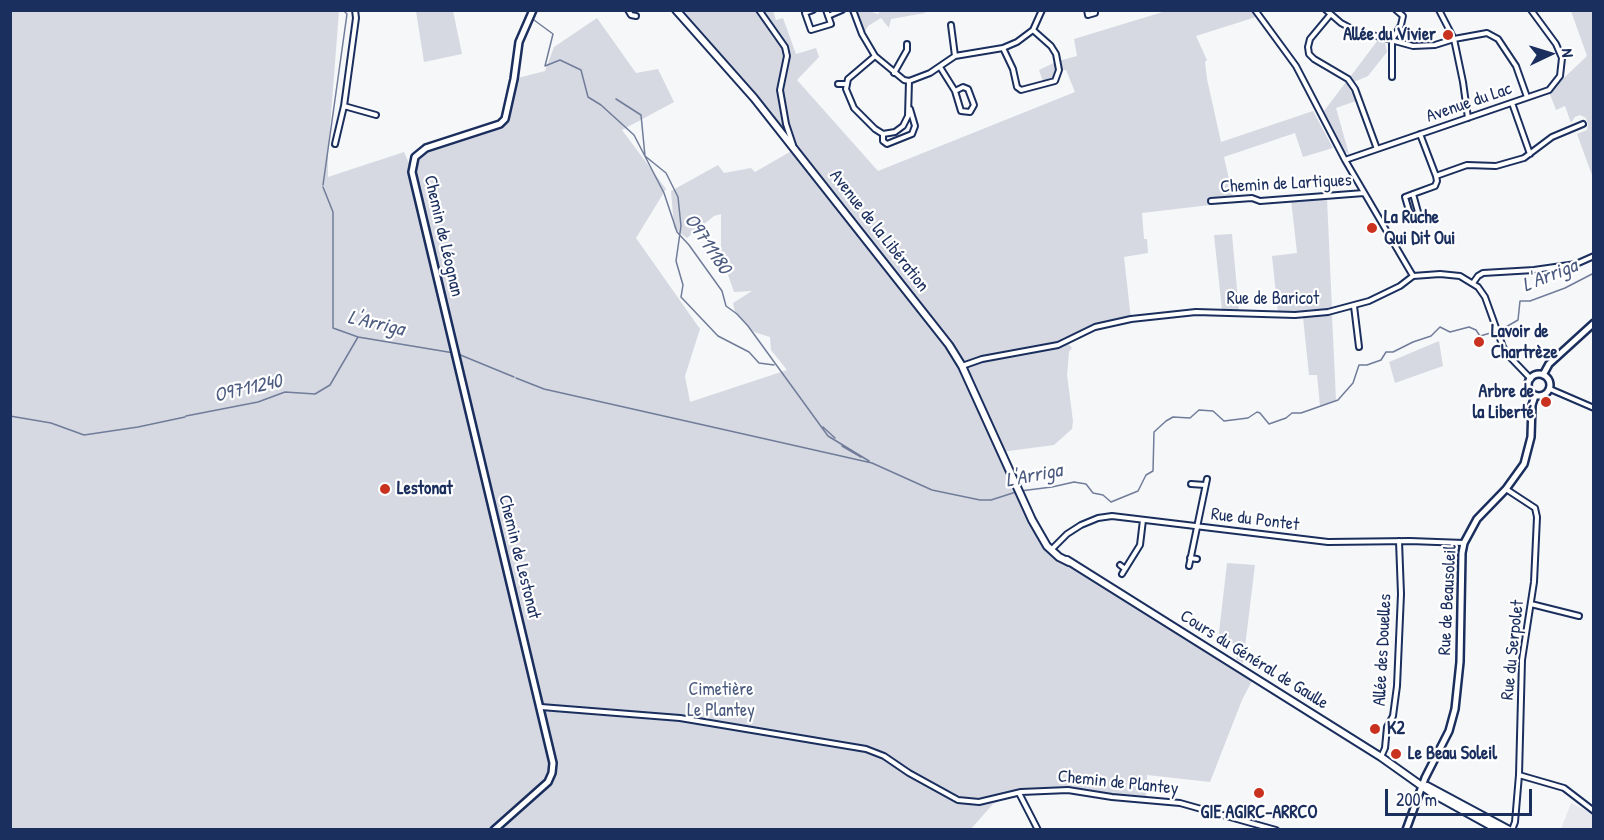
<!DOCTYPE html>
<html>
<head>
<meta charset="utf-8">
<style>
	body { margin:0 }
	#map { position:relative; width:1604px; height:840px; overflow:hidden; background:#f6f7f9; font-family:"Patrick Hand",sans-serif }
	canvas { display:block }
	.frame { position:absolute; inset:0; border:12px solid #1b2f5e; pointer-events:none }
	.north { position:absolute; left:1520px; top:24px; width:60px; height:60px; -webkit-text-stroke:4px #fff; paint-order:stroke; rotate:86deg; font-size:16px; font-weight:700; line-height:24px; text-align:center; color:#1b2f5e }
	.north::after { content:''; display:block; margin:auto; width:21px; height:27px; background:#1b2f5e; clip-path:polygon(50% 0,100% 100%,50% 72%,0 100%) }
	.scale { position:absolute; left:1385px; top:789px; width:147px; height:27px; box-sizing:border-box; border:3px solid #1b2f5e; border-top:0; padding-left:8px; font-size:18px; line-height:21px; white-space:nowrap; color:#1b2f5e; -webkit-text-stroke:4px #fff; paint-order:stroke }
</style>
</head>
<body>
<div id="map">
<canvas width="1604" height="840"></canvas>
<div class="frame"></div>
<div class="north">N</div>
<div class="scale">200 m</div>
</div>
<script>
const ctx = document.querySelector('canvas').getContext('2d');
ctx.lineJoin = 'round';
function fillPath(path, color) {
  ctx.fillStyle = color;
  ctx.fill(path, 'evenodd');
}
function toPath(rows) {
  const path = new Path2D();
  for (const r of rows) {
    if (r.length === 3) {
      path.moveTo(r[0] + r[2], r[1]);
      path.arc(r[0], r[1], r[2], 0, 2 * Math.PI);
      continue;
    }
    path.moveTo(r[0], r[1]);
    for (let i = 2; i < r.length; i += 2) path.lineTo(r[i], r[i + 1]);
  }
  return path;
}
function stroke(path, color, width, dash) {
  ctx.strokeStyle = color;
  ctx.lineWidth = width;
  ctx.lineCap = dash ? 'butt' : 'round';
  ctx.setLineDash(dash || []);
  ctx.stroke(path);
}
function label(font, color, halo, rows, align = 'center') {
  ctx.font = font + ' "Patrick Hand",sans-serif';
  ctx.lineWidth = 4.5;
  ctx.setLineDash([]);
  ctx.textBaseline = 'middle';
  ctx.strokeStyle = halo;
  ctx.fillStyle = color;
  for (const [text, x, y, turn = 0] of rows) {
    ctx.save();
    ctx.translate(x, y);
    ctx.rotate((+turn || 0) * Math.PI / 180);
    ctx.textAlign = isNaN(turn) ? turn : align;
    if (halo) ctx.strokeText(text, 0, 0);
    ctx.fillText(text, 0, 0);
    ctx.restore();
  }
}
fillPath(toPath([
	[1571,803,1593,814,1593,829,1561,829]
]), '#e6e8ee');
fillPath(toPath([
	[881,10,924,11,925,13,891,19,889,28,881,18,868,26,863,35,853,11,869,11,878,14],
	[10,11,339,11,328,154,328,177,404,152,412,170,421,151,503,122,514,79,545,71,554,47,597,18,636,73,658,69,674,102,622,130,666,189,636,238,700,329,685,376,690,402,787,370,771,350,770,337,754,332,735,313,733,303,752,291,734,292,721,255,721,214,714,216,687,238,674,228,671,191,718,165,724,173,751,168,755,172,795,149,680,14,682,11,773,11,776,20,783,18,796,54,816,48,819,57,797,80,878,171,1075,92,1066,70,1059,70,1055,81,1044,84,1039,70,1058,61,1077,56,1074,39,1166,11,1255,11,1259,16,1196,36,1207,60,1205,62,1207,79,1221,142,1313,111,1333,148,1303,157,1295,133,1224,157,1233,197,1211,198,1210,205,1142,213,1144,239,1147,239,1148,253,1124,257,1131,319,1101,325,1066,341,1072,348,1069,352,1067,375,1073,421,1072,429,1054,445,1001,452,1034,530,1043,545,1055,557,1253,679,1242,700,1210,782,1147,775,1146,799,1112,797,1068,790,1019,793,993,804,970,830,11,829],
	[416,11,453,11,462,54,424,62],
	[1571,11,1593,11,1593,178,1577,134,1587,130,1588,124,1586,118,1580,115,1575,117,1571,123,1565,106,1556,110,1549,92,1587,56],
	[1378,40,1385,43,1387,52,1368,76,1354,82,1350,77],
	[1346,82,1356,101,1336,108,1349,154,1344,151,1324,111],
	[1327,198,1332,310,1296,313,1278,313,1272,256,1297,253,1291,199],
	[1232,234,1239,311,1222,310,1214,235],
	[1332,315,1336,400,1320,406,1317,375,1309,375,1303,317],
	[1439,341,1443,366,1395,383,1389,362],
	[1227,563,1255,565,1243,663,1236,659,1238,644,1218,641]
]), '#d6d9e2');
stroke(toPath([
	[534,20,553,34,545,66,560,60,581,70,588,97,601,105,634,135,664,193,677,232,689,245,722,291,726,306,737,314,748,326,828,436,869,461],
	[616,99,641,115,645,156,666,173,678,197,681,226,676,261,683,285,681,297,718,336,749,352,759,363,774,365],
	[323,185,347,14,343,10],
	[323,187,333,212,333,328,358,337,454,353],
	[1499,331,1518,320,1520,301,1530,301,1565,288,1594,273],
	[458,354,514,377],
	[516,378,544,389,872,463,932,490,980,500,991,500,1016,492],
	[10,416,51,423,84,435,138,427,185,417],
	[186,416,258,402,285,392,315,394,330,385,358,337],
	[823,427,835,438],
	[842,446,861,457],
	[1020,491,1052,487,1074,482,1086,484,1093,493,1103,495,1111,502,1138,491,1146,475,1153,471,1154,432,1166,421,1173,417,1190,418,1199,410,1213,411,1224,421,1248,418,1257,412,1260,413,1269,424,1286,418,1292,413,1301,413,1338,400,1353,383,1359,365,1367,365,1381,360,1386,352,1393,352,1413,342,1431,336,1440,327,1450,332,1469,327,1476,330,1480,336,1494,332]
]), '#707c99', 1.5);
const minor = toPath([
	[355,10,356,18,344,106,376,115],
	[628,10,631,15,636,16],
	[759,10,785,47,787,56,780,90,786,124,793,145],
	[813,10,805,13,811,30,831,24,826,10],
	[853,10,862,34,875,56,904,80,909,81,930,73,955,56,1003,48,1017,42,1033,30,1042,10],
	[1087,10,1088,15,1095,13,1095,10],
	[1255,10,1296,66,1345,160,1413,276],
	[1326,10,1341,23,1354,30,1413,46,1435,45,1454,39,1439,10],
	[1330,15,1310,39,1308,47,1309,54,1314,59,1348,79,1355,89,1377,149],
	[828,16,842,10],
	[951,25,955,56],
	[1003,48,1013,69,1017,87,1021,90,1055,81,1059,70,1056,54,1051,46,1033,30],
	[875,56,848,79,846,89,854,108,875,129,883,134,895,132,903,126,908,116,909,81],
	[940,67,955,91,961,111,970,112,974,105,968,89,963,87,955,91],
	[894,73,907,50,907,44],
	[1392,77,1392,40,1401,25,1403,16,1396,10],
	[838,84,846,84],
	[1512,103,1530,154],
	[1468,118,1463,82,1454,39,1487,33,1498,39,1516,66,1527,97],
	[883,134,883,141,887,144,912,134,915,126,910,109],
	[1420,134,1436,176],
	[335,144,344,106],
	[1345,160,1549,90,1560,76,1562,58,1556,44,1531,10],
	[1413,194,1418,212,1413,216,1410,214,1405,197,1413,194,1435,186,1437,181,1436,176,1467,165,1496,166,1524,158,1552,137,1583,124],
	[1211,201,1252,198,1260,201,1364,193],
	[1413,276,1440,274,1460,276,1478,287,1485,297,1503,347,1507,354,1531,379],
	[1473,283,1478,276,1483,273,1534,270,1576,264,1594,256],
	[1354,306,1359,347],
	[962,366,982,359,1058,345,1095,327,1131,319,1196,312,1295,315,1328,312,1369,301,1400,286,1413,276],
	[1550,389,1594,408],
	[1191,484,1205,485],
	[1506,489,1535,508,1537,517,1534,582,1522,660,1519,775,1515,822,1512,830],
	[1053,548,1067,534,1081,525,1098,518,1112,516,1328,542,1410,541,1464,543],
	[1190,558,1197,559],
	[1120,565,1125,569],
	[1189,566,1207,479],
	[1122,574,1140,545,1143,520],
	[1531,604,1579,616],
	[541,707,680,718,866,749,884,756,909,773,958,800,979,802,1021,792,1068,790,1112,797,1180,803,1276,830],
	[1381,757,1385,748,1387,727,1393,716,1397,686,1401,594,1399,541],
	[1519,775,1564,788,1594,811],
	[1019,793,1038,830]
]);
const tertiary = toPath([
	[1539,385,11],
	[1543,375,1549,364,1594,323],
	[494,830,548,782,552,773,553,763,412,172,415,157,426,148,500,124,505,119,514,79,519,42,533,10],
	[1406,830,1425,778,1449,731,1455,709,1460,662,1462,553,1464,543,1477,519,1506,489,1524,464,1531,437,1532,405,1535,396]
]);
const primary = toPath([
	[676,10,754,98,949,345,962,366,1032,520,1047,546,1059,557,1069,562],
	[1067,560,1381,757,1433,794,1498,830],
	[1427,786,1509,830]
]);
stroke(minor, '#1b2f5e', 8);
stroke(tertiary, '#1b2f5e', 10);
stroke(primary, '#1b2f5e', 10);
stroke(minor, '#fff', 4);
stroke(tertiary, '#fff', 5);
stroke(primary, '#fff', 6);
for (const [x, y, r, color] of [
	[1448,35,6,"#c8321e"],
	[1372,228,6,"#c8321e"],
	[1479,342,6,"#c8321e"],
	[1546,402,6,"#c8321e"],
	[385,489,6,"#c8321e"],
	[1375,729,6,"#c8321e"],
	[1396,754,6,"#c8321e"],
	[1259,793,6,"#c8321e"]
]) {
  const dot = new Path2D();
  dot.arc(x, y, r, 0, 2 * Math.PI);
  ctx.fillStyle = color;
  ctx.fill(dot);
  stroke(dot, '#fff', 2);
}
label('bold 18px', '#1b2f5e', '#fff', [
	["Allée du Vivier",1436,35,"right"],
	["La Ruche",1384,218],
	["Qui Dit Oui",1384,239],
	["Lavoir de",1491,332],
	["Chartrèze",1491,353],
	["Arbre de",1534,392,"right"],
	["la Liberté",1534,413,"right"],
	["Lestonat",397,489],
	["K2",1387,729],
	["Le Beau Soleil",1408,754],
	["GIE AGIRC-ARRCO",1259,813,"center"]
], 'left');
label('18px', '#1b2f5e', '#fff', [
	["Avenue du Lac",1469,103,-19],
	["Chemin de Lartigues",1286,184,-3],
	["Avenue de la Libération",879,231,52],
	["Chemin de Léognan",443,236,77],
	["Rue de Baricot",1273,299],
	["Rue du Pontet",1255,520,7],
	["Chemin de Lestonat",519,557,76],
	["Rue de Beausoleil",1448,600,-87],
	["Allée des Douelles",1383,650,-87],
	["Rue du Serpolet",1513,650,-84],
	["Cours du Général de Gaulle",1254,660,32],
	["Chemin de Plantey",1118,783,6]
]);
label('18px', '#4a5a7f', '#fff', [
	["Cimetière",721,690],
	["Le Plantey",721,711]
]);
label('italic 20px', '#4d5c81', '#fff', [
	["O9711180",707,244,56],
	["L'Arriga",1550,276,-22],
	["L'Arriga",376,324,13],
	["O9711240",248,389,-13],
	["L'Arriga",1034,476,-11]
]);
</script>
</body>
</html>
